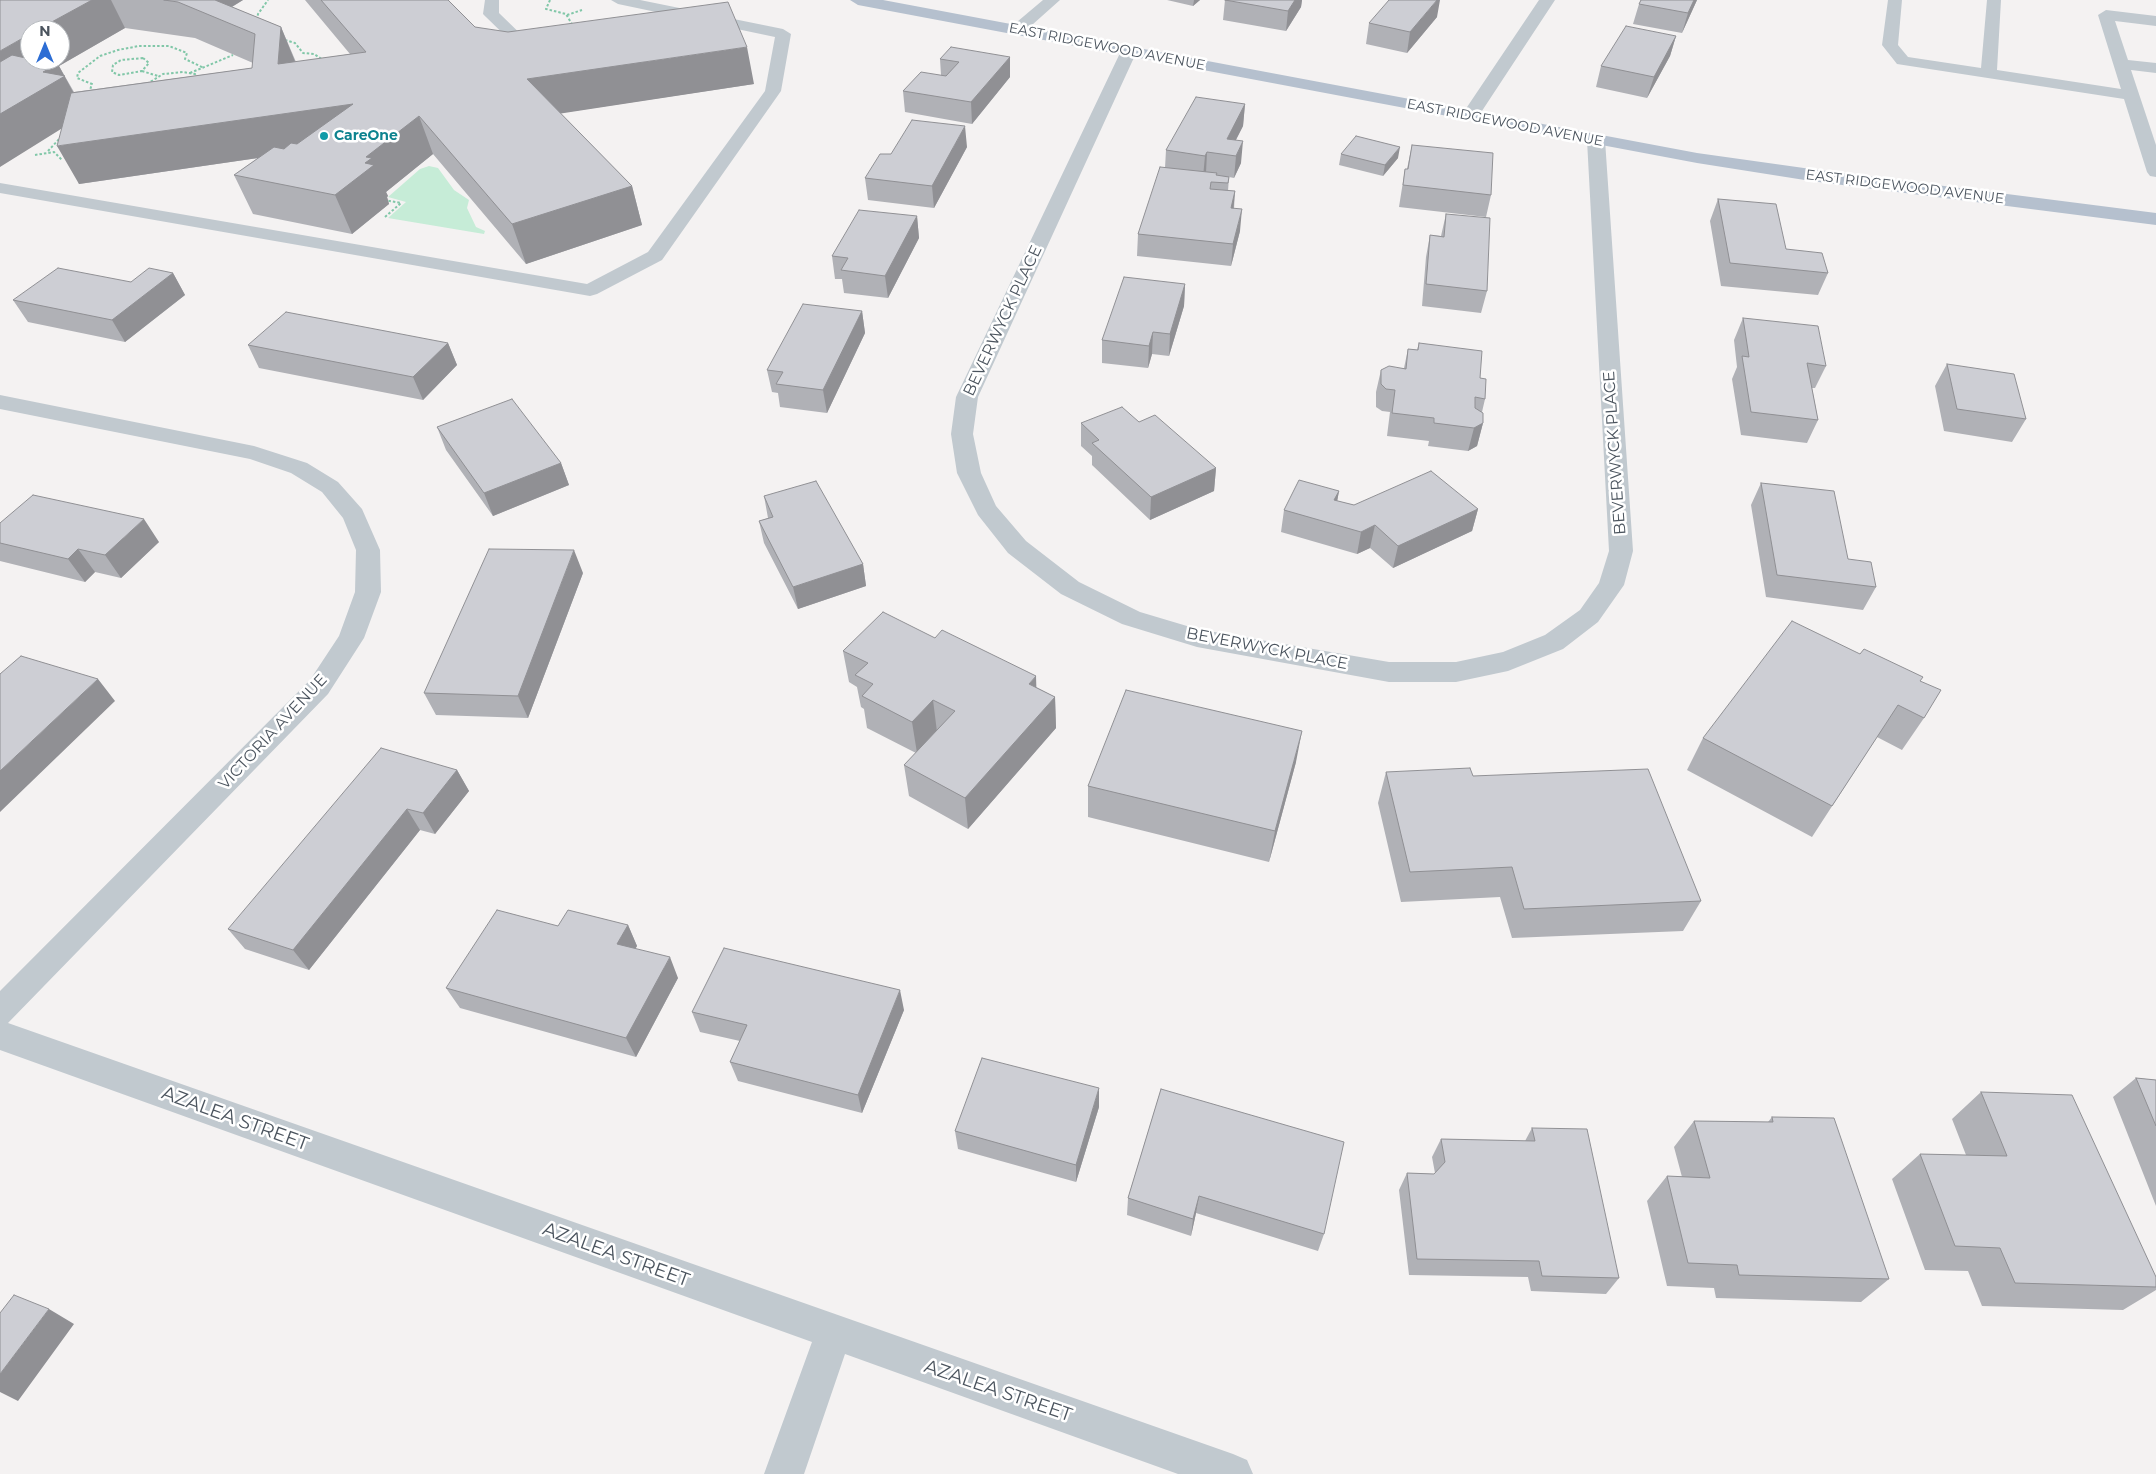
<!DOCTYPE html>
<html>
<head>
<meta charset="utf-8">
<style>
	body { margin:0 }
	#map { position:relative; width:2156px; height:1474px; overflow:hidden; background:#f4f2f2; font-family:Montserrat,sans-serif }
	canvas { display:block }
	.north { position:absolute; left:20px; top:20px; width:50px; height:50px; box-sizing:border-box; background:#fff; border:1px solid #b7bbbf; border-radius:50%; rotate:0deg; font-size:14px; font-weight:700; line-height:20px; text-align:center; color:#4b545e }
	.north::after { content:''; display:block; margin:auto; width:18px; height:22px; background:#2c6dd4; clip-path:polygon(50% 0,100% 100%,50% 72%,0 100%) }
</style>
</head>
<body>
<div id="map">
<canvas width="2156" height="1474"></canvas>
<div class="north">N</div>
</div>
<script>
const ctx = document.querySelector('canvas').getContext('2d');
ctx.lineJoin = 'round';
function fillPath(path, color) {
  ctx.fillStyle = color;
  ctx.fill(path, 'evenodd');
}
function toPath(rows) {
  const path = new Path2D();
  for (const r of rows) {
    path.moveTo(r[0], r[1]);
    for (let i = 2; i < r.length; i += 2) path.lineTo(r[i], r[i + 1]);
  }
  return path;
}
function stroke(path, color, width, dash) {
  ctx.strokeStyle = color;
  ctx.lineWidth = width;
  ctx.lineCap = dash ? 'butt' : 'round';
  ctx.setLineDash(dash || []);
  ctx.stroke(path);
}
function label(font, color, halo, rows, align = 'center') {
  ctx.font = font + ' Montserrat,sans-serif';
  ctx.lineWidth = 5;
  ctx.setLineDash([]);
  ctx.textBaseline = 'middle';
  ctx.strokeStyle = halo;
  ctx.fillStyle = color;
  for (const [text, x, y, turn = 0] of rows) {
    ctx.save();
    ctx.translate(x, y);
    ctx.rotate((+turn || 0) * Math.PI / 180);
    ctx.textAlign = isNaN(turn) ? turn : align;
    if (halo) ctx.strokeText(text, 0, 0);
    ctx.fillText(text, 0, 0);
    ctx.restore();
  }
}
fillPath(toPath([
	[429,166,438,168,454,190,469,200,467,208,476,227,485,231,484,234,388,218,406,202,388,197,420,169]
]), '#c6ecd7');
stroke(toPath([
	[550,0,546,9,566,14,573,26],
	[567,15,582,10],
	[257,20,258,14,268,0],
	[285,40,295,43,303,53,314,54,323,60],
	[143,58,149,63,142,71,119,75,112,72,113,65,121,60,143,58],
	[142,71,158,76],
	[190,73,233,55],
	[147,84,163,74,183,72,195,74,196,80],
	[89,93,92,84,77,78,78,73,100,56,118,50,139,46,169,46,187,53,185,59,204,68],
	[48,151,61,137],
	[35,155,54,152,62,160],
	[384,200,401,203,385,217]
]), '#81c7a8', 2, [2.5, 2]);
fillPath(toPath([
	[485,0,499,0,499,13,533,46,544,46,546,49,544,52,530,56,524,54,486,17,483,14,485,0],
	[611,0,640,0,783,29,791,34,781,91,662,260,597,294,590,296,0,193,0,183,587,284,648,252,765,91,775,37,618,4,611,0],
	[1888,0,1902,0,1898,45,1908,57,1981,68,1987,0,2001,0,1997,70,2121,89,2098,15,2106,10,2156,16,2156,26,2115,21,2128,60,2156,63,2156,73,2131,70,2156,145,2156,177,2150,176,2147,172,2124,99,1897,64,1882,45,1888,0]
]), '#c1c9cf');
fillPath(toPath([
	[1043,0,1060,0,1023,33,1011,33,1009,30,1011,27,1043,0],
	[1539,0,1555,0,1476,120,1464,120,1461,116,1539,0],
	[1129,46,1137,51,978,397,973,434,981,473,996,506,1026,541,1079,582,1140,612,1197,629,1389,662,1456,662,1503,652,1545,635,1580,610,1599,583,1609,551,1587,140,1590,136,1596,135,1602,136,1605,140,1633,551,1624,585,1598,622,1563,649,1508,671,1456,682,1389,682,1197,647,1122,624,1061,594,1008,553,978,515,957,473,951,434,956,397,1121,51,1129,46],
	[0,395,254,446,307,463,338,482,362,509,380,550,381,592,364,638,328,694,8,1023,1233,1454,1247,1460,1253,1474,1178,1474,845,1354,804,1474,764,1474,812,1342,0,1050,0,991,310,680,339,636,355,592,356,550,343,518,322,492,291,473,250,459,0,409,0,395]
]), '#c1c9cf');
fillPath(toPath([
	[850,0,883,0,1697,153,1811,169,2156,213,2156,225,1811,181,1697,163,858,5,850,0]
]), '#b5c0ce');
fillPath(toPath([
	[0,0,243,0,232,7,281,27,296,62,350,54,305,0,448,0,475,27,754,84,560,113,632,186,642,225,526,264,433,154,386,192,388,196,387,197,389,204,352,234,253,214,234,175,258,158,79,184,62,128],
	[125,28,195,38,253,63,252,68,74,92,59,66],
	[1167,0,1200,0,1193,6],
	[1225,0,1302,0,1301,7,1286,31,1223,20],
	[1641,0,1697,0,1682,33,1633,24,1639,4],
	[1437,17,1407,53,1366,44,1369,23],
	[1676,36,1670,56,1647,98,1596,87,1601,66],
	[1010,57,1010,77,972,124,905,112,903,91,941,75,940,59],
	[1245,104,1243,126,1236,140,1241,163,1234,178,1229,177,1228,191,1235,191,1234,209,1240,231,1231,266,1137,256,1138,234,1165,168,1166,150],
	[1412,145,1491,195,1486,217,1399,207,1405,169,1407,169],
	[967,147,934,208,868,200,865,178,891,154],
	[1341,154,1398,158,1383,176,1339,165],
	[1718,199,1786,249,1828,273,1818,295,1721,286,1710,221],
	[1446,214,1487,291,1481,313,1422,306,1426,257,1430,235,1441,236],
	[917,216,919,238,888,298,844,293,842,279,835,279,832,256],
	[173,273,185,295,125,342,28,322,13,300,131,282],
	[1185,284,1184,306,1169,356,1152,354,1148,368,1102,363,1102,340],
	[862,311,865,333,827,413,780,407,778,393,772,392,767,370],
	[1743,318,1826,366,1815,388,1812,388,1818,420,1807,443,1741,435,1732,379,1737,367,1734,340],
	[448,343,457,365,423,400,259,368,248,345],
	[1419,343,1480,378,1485,399,1482,412,1483,423,1477,446,1468,451,1428,446,1429,441,1387,436,1390,412,1382,411,1376,407,1376,392,1381,370,1404,368,1408,349,1417,350],
	[1947,364,2026,419,2012,442,1944,431,1935,386],
	[1139,422,1216,468,1214,491,1150,520,1092,465,1092,456,1081,446,1081,423],
	[437,427,561,463,569,485,493,516,446,450],
	[1761,483,1848,559,1876,587,1863,610,1766,597,1751,505],
	[1339,491,1337,501,1354,505,1478,509,1472,531,1393,568,1370,548,1357,554,1281,532,1284,510],
	[764,496,863,564,866,586,798,609,764,543,759,521,768,518],
	[0,523,159,542,121,578,95,572,85,582,0,561],
	[583,573,528,718,436,715,424,693],
	[843,651,1036,687,1055,697,1056,728,968,829,909,796,904,765,916,753,867,728,864,709,861,707,857,687,849,682],
	[1860,654,1920,681,1924,718,1902,750,1877,737,1812,837,1687,770,1703,738],
	[1296,762,1269,862,1088,817,1088,786],
	[457,770,469,791,435,834,420,830,309,970,245,949,228,929],
	[1386,772,1473,776,1701,901,1683,931,1512,938,1500,897,1401,902,1378,803],
	[628,925,637,946,635,949,678,978,636,1057,460,1008,446,988,558,926],
	[904,1010,862,1113,738,1081,730,1062,740,1041,700,1032,692,1012],
	[2136,1078,2156,1080,2156,1206,2113,1097],
	[1161,1089,1324,1234,1318,1251,1196,1213,1191,1236,1127,1215,1128,1198],
	[1981,1092,2156,1277,2156,1290,2123,1310,1982,1306,1968,1271,1925,1270,1892,1179,1920,1154,1966,1155,1952,1119],
	[1099,1107,1076,1182,958,1149,955,1131],
	[1772,1117,1889,1279,1861,1302,1716,1298,1714,1288,1667,1286,1647,1201,1667,1176,1682,1177,1674,1147,1694,1121,1768,1122],
	[1532,1128,1619,1278,1606,1294,1531,1291,1528,1277,1409,1275,1399,1190,1407,1173,1434,1174,1435,1173,1432,1157,1441,1139,1525,1141]
]), '#b0b1b6');
fillPath(toPath([
	[92,0,111,0,125,28,59,66,85,114,0,167,0,51,30,34,30,60,60,60,60,30,37,30],
	[187,0,243,0,215,17],
	[1194,0,1200,0,1193,6],
	[1295,0,1302,0,1301,7,1286,31,1288,11],
	[1437,0,1440,0,1437,17,1407,53,1410,32],
	[1694,0,1697,0,1682,33,1688,13],
	[281,27,296,64,278,64],
	[1676,36,1670,56,1647,98,1654,77],
	[747,47,754,84,538,117,527,79],
	[1010,57,1010,77,972,124,971,102],
	[353,104,368,142,79,184,57,146],
	[1245,104,1243,126,1228,155,1227,139],
	[419,116,433,154,386,192,388,196,387,197,389,204,352,234,335,195,365,163,366,157],
	[965,126,967,147,934,208,932,186],
	[1243,141,1241,163,1234,178,1236,156],
	[1400,147,1398,158,1383,176,1385,165],
	[1207,152,1206,173,1203,177,1205,156],
	[632,186,642,225,526,264,512,224],
	[1235,191,1233,213,1231,208],
	[1242,209,1240,231,1231,266,1233,244],
	[917,216,919,238,888,298,885,276],
	[173,273,185,295,125,342,112,320],
	[1185,284,1184,306,1169,356,1170,334],
	[862,311,865,333,827,413,823,390],
	[1153,332,1152,354,1148,368,1149,346],
	[448,343,457,365,423,400,413,377],
	[1483,423,1477,446,1468,451,1474,428],
	[561,463,569,485,493,516,484,493],
	[1216,468,1214,491,1150,520,1151,497],
	[1339,491,1335,513,1334,500],
	[1478,509,1472,531,1393,568,1398,546],
	[144,519,159,542,121,578,105,555],
	[1375,525,1370,548,1357,554,1361,532],
	[78,549,95,572,85,582,68,559],
	[574,550,583,573,528,718,518,696],
	[863,564,866,586,798,609,793,587],
	[1036,676,1037,708,1029,684],
	[98,679,115,701,0,812,0,771],
	[1055,697,1056,728,968,829,965,798],
	[933,700,937,732,917,753,912,722],
	[1302,731,1296,762,1269,862,1275,831],
	[457,770,469,791,435,834,423,813],
	[407,809,420,830,309,970,293,950],
	[628,925,637,946,627,964,617,944],
	[670,957,678,978,636,1057,626,1038],
	[900,990,904,1010,862,1113,858,1095],
	[1099,1088,1099,1107,1076,1182,1076,1165],
	[1199,1196,1196,1213,1191,1236,1193,1219],
	[49,1309,74,1324,18,1401,0,1392,0,1374]
]), '#909094');
const building = toPath([
	[0,0,92,0,37,30,30,30,30,34,0,51,0,0],
	[164,0,215,0,281,27,278,64,366,52,321,0,448,0,475,27,508,32,728,2,747,47,527,79,632,186,512,224,419,116,366,157,372,158,365,163,374,165,335,195,234,175,274,147,284,149,291,143,297,144,353,104,57,146,71,93,252,68,255,34,178,2,164,0],
	[1225,0,1295,0,1288,11,1225,0],
	[1389,0,1437,0,1410,32,1369,23,1389,0],
	[1641,0,1694,0,1688,13,1639,4,1641,0],
	[1626,26,1676,36,1654,77,1601,66,1626,26],
	[951,47,1010,57,971,102,903,91,921,72,946,76,959,62,940,59,951,47],
	[12,55,30,59,30,60,38,60,58,64,43,72,65,76,0,114,0,62,12,55],
	[1196,97,1245,104,1227,139,1243,141,1236,156,1207,152,1205,156,1166,150,1196,97],
	[912,120,965,126,932,186,865,178,880,154,891,154,912,120],
	[1356,136,1400,147,1385,165,1341,154,1356,136],
	[1412,145,1493,153,1491,195,1403,185,1405,169,1408,169,1412,145],
	[1160,167,1217,173,1216,175,1229,177,1228,183,1211,182,1210,189,1235,191,1231,208,1242,209,1233,244,1138,234,1160,167],
	[1718,199,1776,204,1786,249,1822,253,1828,273,1730,263,1718,199],
	[859,210,917,216,885,276,841,270,848,258,832,256,859,210],
	[1446,214,1490,218,1487,291,1426,284,1430,235,1444,237,1446,214],
	[58,268,131,282,149,268,173,273,112,320,13,300,58,268],
	[1124,277,1185,284,1170,334,1153,332,1149,346,1102,340,1124,277],
	[803,304,862,311,823,390,776,384,783,372,767,370,803,304],
	[286,312,448,343,413,377,248,345,286,312],
	[1743,318,1818,326,1826,366,1807,363,1818,420,1751,412,1742,356,1749,357,1743,318],
	[1419,343,1482,351,1480,378,1486,379,1485,399,1475,397,1475,408,1483,413,1483,423,1474,428,1434,423,1434,418,1392,413,1395,390,1386,389,1381,384,1381,370,1389,366,1406,369,1408,349,1418,350,1419,343],
	[1947,364,2014,374,2026,419,1957,409,1947,364],
	[512,399,561,463,484,493,437,427,512,399],
	[1122,407,1139,422,1155,415,1216,468,1151,497,1092,443,1099,440,1081,423,1122,407],
	[1431,471,1478,509,1398,546,1375,525,1361,532,1284,510,1299,480,1339,491,1334,500,1354,505,1431,471],
	[816,481,863,564,793,587,759,521,773,517,764,496,816,481],
	[1761,483,1834,491,1848,559,1871,562,1876,587,1777,575,1761,483],
	[33,495,144,519,105,555,78,549,68,559,0,543,0,523,33,495],
	[489,549,574,550,518,696,424,693,489,549],
	[883,612,935,638,942,630,1036,676,1029,684,1055,697,965,798,904,765,955,711,933,700,912,722,862,696,873,684,855,675,868,663,843,651,883,612],
	[1792,621,1860,654,1864,649,1923,677,1920,681,1941,690,1924,718,1898,705,1832,806,1703,738,1792,621],
	[21,656,98,679,0,771,0,674,21,656],
	[1126,690,1302,731,1275,831,1088,786,1126,690],
	[381,748,457,770,423,813,407,809,293,950,228,929,381,748],
	[1470,768,1473,776,1648,769,1701,901,1524,909,1512,867,1410,872,1386,772,1470,768],
	[497,910,558,926,568,910,628,925,617,944,670,957,626,1038,446,988,497,910],
	[724,948,900,990,858,1095,730,1062,747,1025,692,1012,724,948],
	[982,1058,1099,1088,1076,1165,955,1131,982,1058],
	[2136,1078,2156,1080,2156,1126,2136,1078],
	[1161,1089,1344,1142,1324,1234,1199,1196,1193,1219,1128,1198,1161,1089],
	[1981,1092,2072,1095,2156,1277,2156,1287,2015,1283,2000,1248,1955,1246,1920,1154,2007,1156,1981,1092],
	[1772,1117,1834,1118,1889,1279,1739,1275,1737,1265,1688,1263,1667,1176,1710,1178,1694,1121,1773,1122,1772,1117],
	[1532,1128,1587,1129,1619,1278,1542,1276,1539,1261,1417,1259,1407,1173,1434,1174,1445,1162,1441,1139,1535,1141,1532,1128],
	[14,1295,49,1309,0,1374,0,1313,14,1295]
]);
fillPath(building, '#cdced4');
stroke(building, '#909094', 1);
for (const [x, y, r, color] of [
	[324,136,5,"#0f9aa8"]
]) {
  const dot = new Path2D();
  dot.arc(x, y, r, 0, 2 * Math.PI);
  ctx.fillStyle = color;
  ctx.fill(dot);
  stroke(dot, '#fff', 2);
}
label('14px', '#4b545e', '#fff', [
	["EAST RIDGEWOOD AVENUE",1107,47,11],
	["EAST RIDGEWOOD AVENUE",1505,123,11],
	["EAST RIDGEWOOD AVENUE",1905,187,7]
]);
label('bold 14px', '#0d838f', '#fff', [
	["CareOne",334,136]
], 'left');
label('16px', '#4b545e', '#fff', [
	["BEVERWYCK PLACE",1003,321,-65],
	["BEVERWYCK PLACE",1615,453,-94],
	["BEVERWYCK PLACE",1267,649,11],
	["VICTORIA AVENUE",273,732,-47]
]);
label('19px', '#4b545e', '#fff', [
	["AZALEA STREET",235,1119,20],
	["AZALEA STREET",616,1255,20],
	["AZALEA STREET",998,1391,19]
]);
</script>
</body>
</html>
